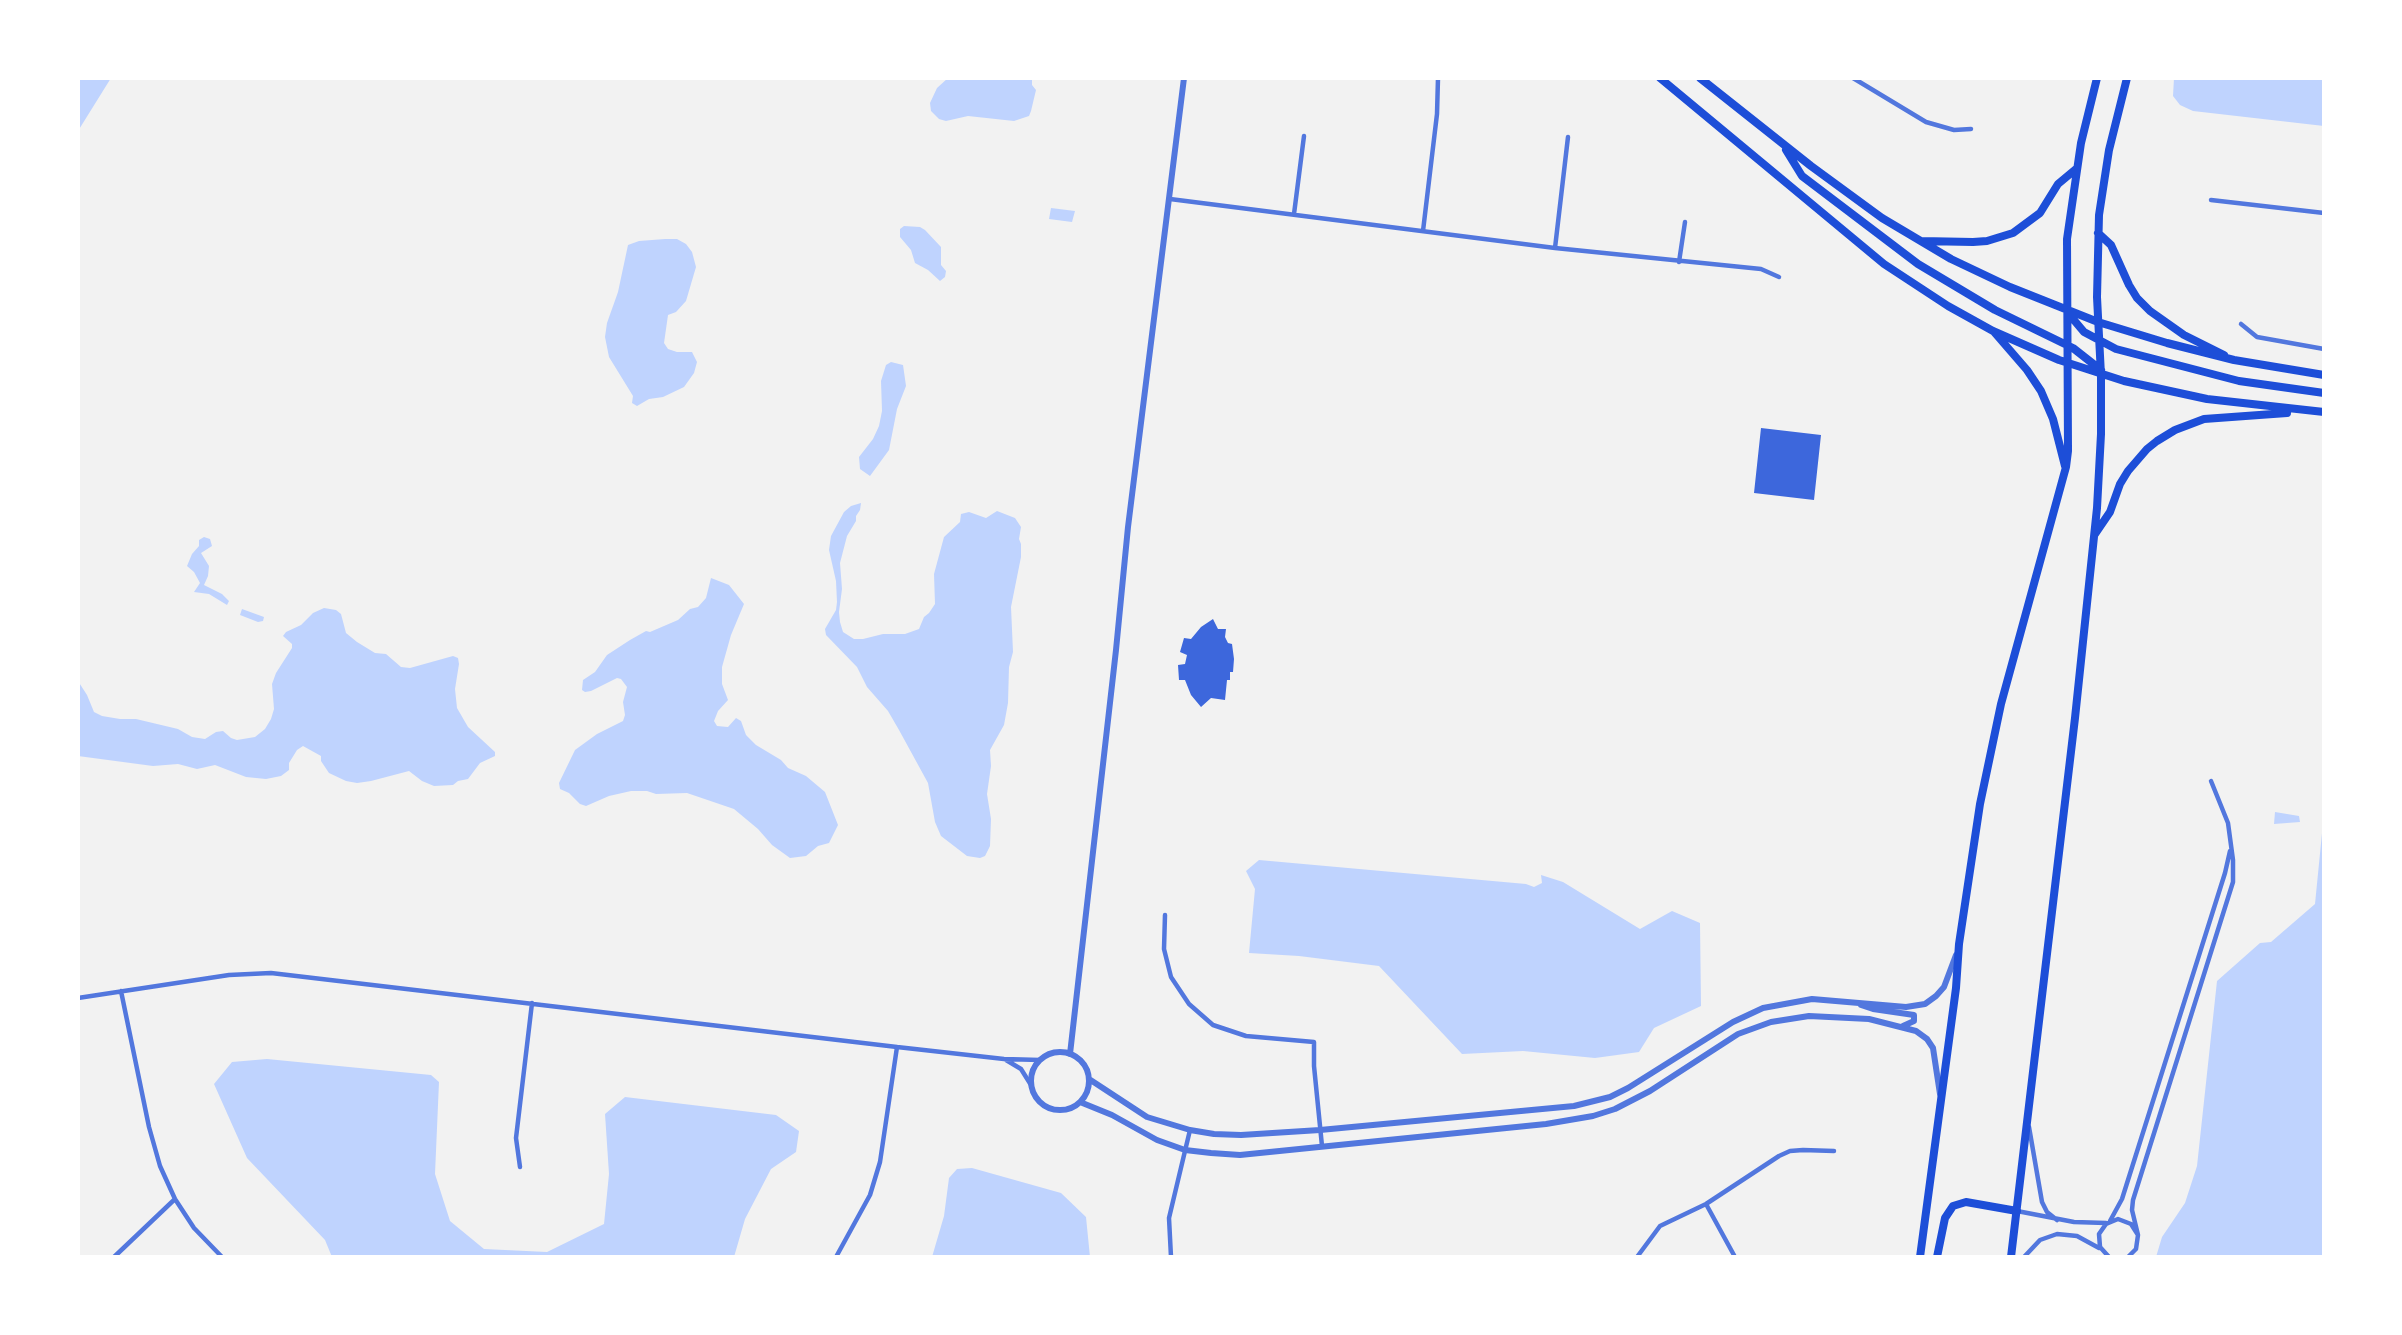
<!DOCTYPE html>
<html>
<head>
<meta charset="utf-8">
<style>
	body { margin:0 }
	#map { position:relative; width:2402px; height:1335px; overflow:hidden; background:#f2f2f2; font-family:Arial,sans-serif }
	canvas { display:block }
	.frame { position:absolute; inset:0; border:80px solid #fff; pointer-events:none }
</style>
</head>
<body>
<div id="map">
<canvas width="2402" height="1335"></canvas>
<div class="frame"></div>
</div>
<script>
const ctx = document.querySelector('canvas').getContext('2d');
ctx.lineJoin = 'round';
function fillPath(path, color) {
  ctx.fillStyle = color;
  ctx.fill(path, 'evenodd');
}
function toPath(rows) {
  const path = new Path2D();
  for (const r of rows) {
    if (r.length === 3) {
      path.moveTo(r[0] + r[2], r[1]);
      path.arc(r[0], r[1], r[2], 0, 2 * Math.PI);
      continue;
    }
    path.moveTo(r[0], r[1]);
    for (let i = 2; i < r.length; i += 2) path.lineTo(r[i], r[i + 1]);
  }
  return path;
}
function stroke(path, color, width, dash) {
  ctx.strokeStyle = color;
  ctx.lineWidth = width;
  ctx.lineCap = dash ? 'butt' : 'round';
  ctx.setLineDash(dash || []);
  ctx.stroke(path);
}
fillPath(toPath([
	[78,78,111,78,78,131],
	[948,78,1034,78,1032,79,1032,85,1036,90,1031,111,1029,116,1014,121,968,116,946,121,939,119,931,111,930,103,937,88],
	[2174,78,2324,78,2324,126,2193,111,2180,105,2173,96],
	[1051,208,1075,211,1072,222,1049,219],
	[904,226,920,227,925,230,941,247,941,265,946,271,945,277,940,281,928,270,915,263,911,250,900,237,900,229],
	[665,239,677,239,686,244,692,252,696,267,686,301,676,312,668,315,664,343,668,349,677,352,692,352,697,362,694,373,684,387,663,397,649,399,637,406,632,403,633,396,609,357,605,337,607,323,618,292,628,245,639,241],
	[891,362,903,365,906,386,897,409,889,450,870,476,860,469,859,457,873,439,879,426,882,411,881,381,886,365],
	[861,503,860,510,856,516,856,521,847,536,840,563,842,589,839,612,840,622,843,632,854,639,863,639,883,634,905,634,919,629,924,617,929,613,935,604,934,574,944,537,960,522,961,514,969,512,986,518,997,511,1015,518,1021,527,1019,539,1021,544,1021,557,1011,607,1013,652,1009,667,1008,703,1004,725,990,750,991,766,987,794,991,819,990,846,985,856,980,858,967,856,941,836,935,822,928,783,899,730,888,711,867,687,857,667,826,635,825,629,836,610,837,602,836,581,829,550,831,536,844,512,851,506],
	[204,537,210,539,212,546,201,553,209,566,208,576,204,585,222,594,229,601,227,605,209,594,194,592,200,583,194,572,187,566,192,554,199,546,199,540],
	[711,578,729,585,744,604,731,635,722,667,722,684,728,700,718,711,714,721,717,726,728,727,736,718,741,721,746,735,756,745,781,760,788,768,806,776,825,792,838,825,829,843,818,846,806,856,790,858,772,845,758,829,734,809,687,793,656,794,647,791,631,791,609,796,586,806,580,804,569,793,560,789,559,783,575,750,597,734,623,721,625,715,623,702,627,687,621,679,617,678,591,691,585,692,582,690,583,680,595,672,607,655,630,640,646,631,650,632,678,620,690,609,698,607,706,598],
	[324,608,336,610,341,614,346,633,357,642,375,653,386,654,401,667,410,668,453,656,458,658,459,664,455,689,457,708,468,727,495,752,495,756,480,763,468,779,458,781,453,785,434,786,422,781,409,771,371,781,357,783,346,781,329,773,321,761,321,756,303,746,297,750,289,763,289,770,281,776,266,779,246,777,215,765,197,769,178,764,153,766,78,756,78,681,87,695,94,712,102,716,120,719,136,719,178,729,192,737,205,739,216,732,223,731,231,738,237,740,255,737,265,729,271,719,274,709,272,684,276,673,292,648,292,644,283,636,286,632,301,625,313,613],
	[242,609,264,617,263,621,258,622,240,615],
	[2275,812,2299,816,2300,822,2274,824],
	[2324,813,2324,1257,2156,1257,2162,1237,2185,1203,2197,1166,2217,981,2260,943,2271,942,2315,904],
	[1259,860,1526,884,1534,887,1542,883,1541,875,1563,882,1640,929,1672,911,1700,923,1701,1006,1654,1028,1639,1052,1595,1058,1523,1051,1462,1054,1379,966,1299,956,1249,953,1255,889,1246,871],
	[267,1059,431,1075,439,1082,435,1174,450,1221,484,1249,547,1252,604,1224,609,1174,605,1114,625,1097,776,1115,799,1131,796,1152,771,1169,745,1219,734,1257,332,1257,325,1240,247,1158,214,1084,232,1062],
	[972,1168,1061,1193,1086,1217,1090,1257,932,1257,944,1216,949,1178,957,1169]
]), '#bfd3fe');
fillPath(toPath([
	[1761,428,1821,435,1814,500,1754,493],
	[1213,619,1218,629,1226,629,1225,637,1228,643,1232,644,1234,659,1233,672,1230,672,1230,680,1227,680,1225,700,1211,698,1201,707,1191,695,1185,680,1179,680,1178,665,1185,664,1187,655,1180,652,1184,638,1191,639,1201,627]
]), '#3d67dc');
stroke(toPath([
	[1853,78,1926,122,1954,130,1971,129],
	[1170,199,1555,248,1761,269,1779,277],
	[2211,200,2324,213],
	[1294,214,1304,136],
	[1423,231,1437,114,1438,78],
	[1555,248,1568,137],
	[1679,262,1685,222],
	[2241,324,2257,337,2324,349],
	[1165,915,1164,949,1171,977,1189,1004,1213,1025,1246,1036,1314,1042,1314,1066,1322,1146],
	[121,991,149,1127,160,1166,175,1199,194,1228,222,1257],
	[78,998,229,975,271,973,897,1047,1004,1059,1040,1060],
	[1006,1060,1021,1069,1031,1085],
	[2029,1127,2042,1202,2047,1212,2057,1220],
	[520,1167,516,1138,532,1003],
	[1706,1204,1735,1257],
	[2017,1211,2074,1222,2106,1223],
	[2110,1221,2122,1199,2225,873,2230,851],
	[2138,1235,2132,1210,2133,1200,2233,882,2233,860,2228,823,2211,781],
	[114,1257,175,1199],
	[836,1257,870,1195,880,1162,897,1047],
	[1171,1257,1169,1218,1190,1130],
	[1637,1257,1660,1226,1706,1204,1779,1156,1790,1151,1803,1150,1834,1151],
	[2024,1257,2040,1240,2057,1234,2077,1236,2099,1248],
	[2109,1257,2100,1247,2099,1234,2106,1224,2118,1219,2131,1224,2138,1235,2136,1249,2128,1257]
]), '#5277de', 4.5);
stroke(toPath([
	[1861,1005,1873,1009,1914,1015,1914,1021,1903,1026],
	[1060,1081,29],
	[1070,1054,1116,650,1128,527,1184,78],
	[1089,1079,1147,1117,1190,1130,1214,1134,1241,1135,1320,1130,1574,1106,1610,1097,1628,1088,1733,1022,1763,1008,1812,999,1906,1007,1925,1004,1936,996,1944,987,1956,955],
	[1080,1102,1112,1115,1157,1140,1185,1150,1211,1153,1240,1155,1546,1124,1593,1116,1615,1109,1650,1091,1738,1034,1771,1022,1809,1016,1869,1019,1916,1031,1927,1039,1933,1048,1940,1094]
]), '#5277de', 6);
stroke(toPath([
	[1660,78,1884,264,1948,306,1993,331,2059,360,2124,381,2207,399,2324,412],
	[1700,78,1811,166,1882,218,1951,259,2010,287,2098,322,2167,343,2234,360,2324,375],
	[1786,150,1802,176,1918,264,1995,310,2073,348,2101,370],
	[2098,233,2111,245,2129,285,2137,298,2150,311,2184,335,2224,355],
	[1921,241,1973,242,1987,241,2013,233,2040,213,2058,184,2076,169],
	[2068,313,2084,332,2116,349,2239,381,2324,393],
	[1995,333,2027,370,2041,391,2053,419,2065,466],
	[2095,534,2110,512,2120,484,2128,471,2147,449,2157,441,2175,430,2204,419,2287,413],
	[1920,1257,1956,988,1959,944,1980,804,2001,704,2066,467,2068,451,2067,239,2081,143,2097,78],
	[1937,1257,1945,1218,1953,1206,1966,1202,2017,1211],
	[2011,1257,2075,718,2097,508,2101,434,2101,375,2097,297,2099,215,2109,150,2127,78]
]), '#1d4ed8', 8);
</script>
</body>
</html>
